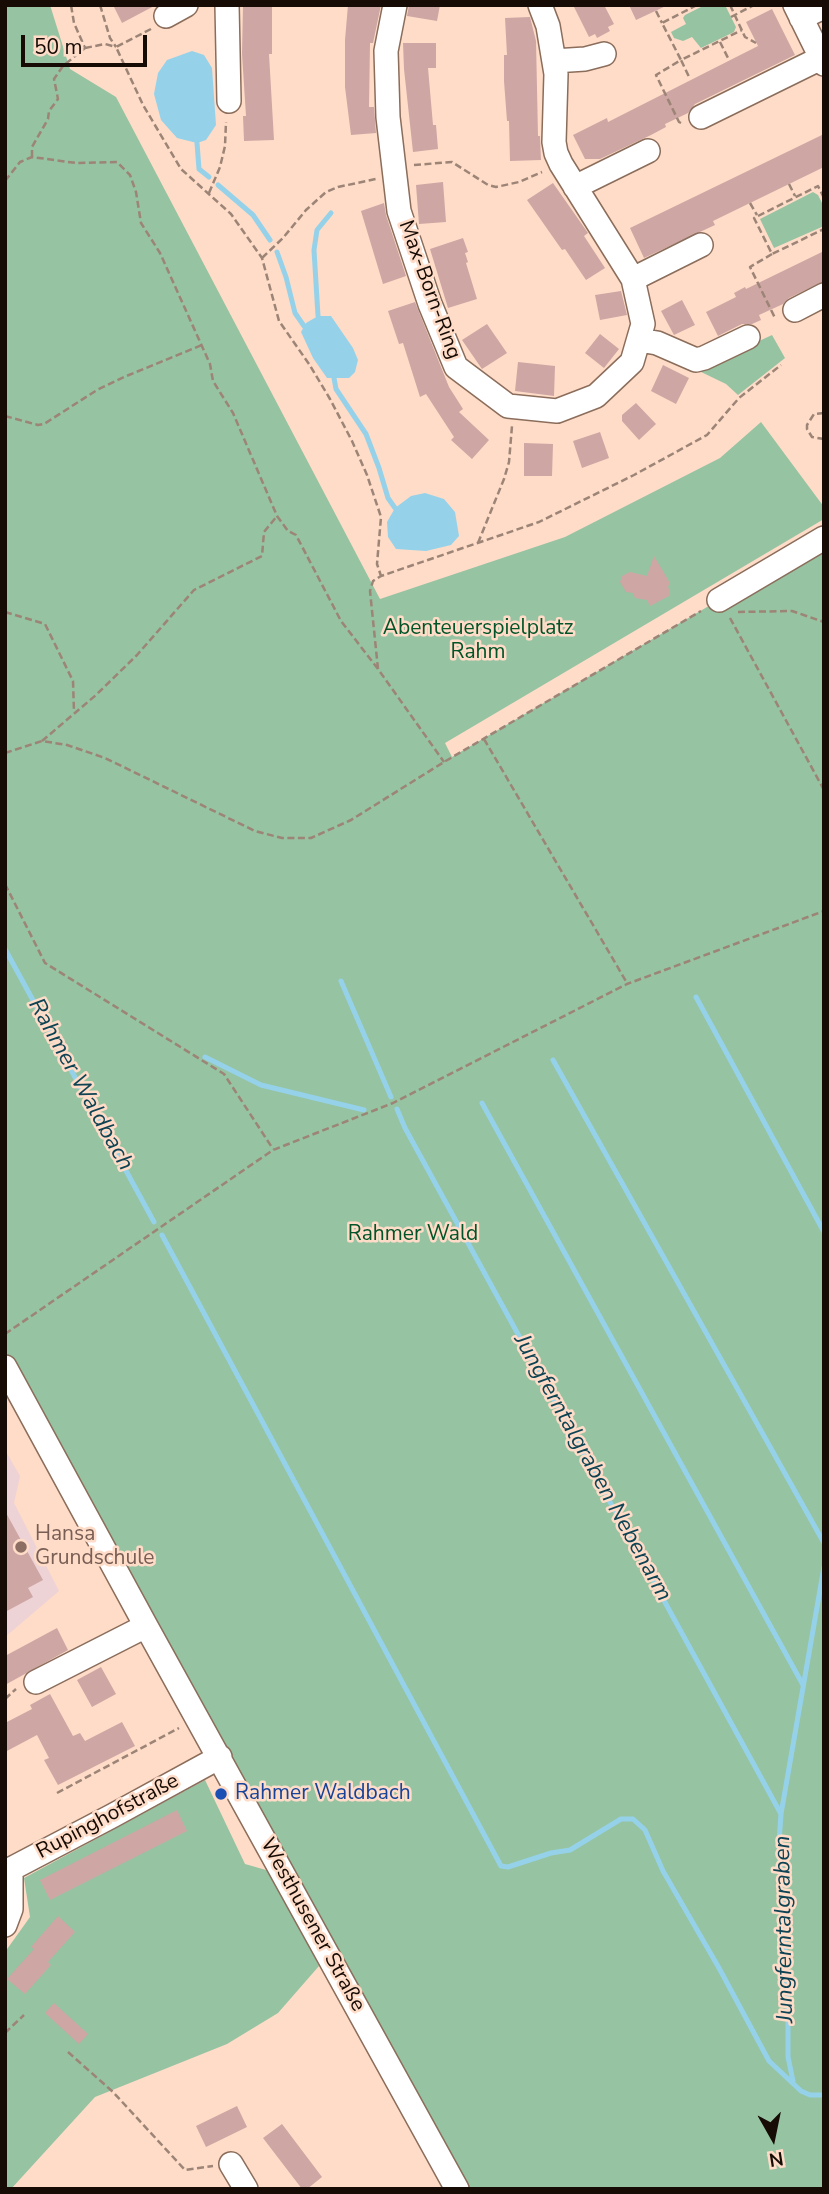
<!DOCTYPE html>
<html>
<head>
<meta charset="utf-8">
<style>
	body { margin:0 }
	#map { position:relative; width:829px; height:2194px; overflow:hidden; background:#fedcc8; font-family:"Nunito Sans",sans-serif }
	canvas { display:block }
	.frame { position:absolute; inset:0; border:7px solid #160b05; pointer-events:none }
	.north { position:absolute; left:738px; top:2103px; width:70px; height:70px; -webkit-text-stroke:5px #fedcc8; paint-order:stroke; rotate:171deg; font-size:19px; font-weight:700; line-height:28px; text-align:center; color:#160b05 }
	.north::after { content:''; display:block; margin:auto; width:24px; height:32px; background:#160b05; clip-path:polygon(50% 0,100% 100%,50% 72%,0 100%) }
	.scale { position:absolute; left:21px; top:35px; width:126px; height:32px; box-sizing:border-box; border:4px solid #160b05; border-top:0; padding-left:9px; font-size:21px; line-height:24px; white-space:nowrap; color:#160b05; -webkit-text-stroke:5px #fedcc8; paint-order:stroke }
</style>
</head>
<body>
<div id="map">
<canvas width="829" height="2194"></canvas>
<div class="frame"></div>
<div class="north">N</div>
<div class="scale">50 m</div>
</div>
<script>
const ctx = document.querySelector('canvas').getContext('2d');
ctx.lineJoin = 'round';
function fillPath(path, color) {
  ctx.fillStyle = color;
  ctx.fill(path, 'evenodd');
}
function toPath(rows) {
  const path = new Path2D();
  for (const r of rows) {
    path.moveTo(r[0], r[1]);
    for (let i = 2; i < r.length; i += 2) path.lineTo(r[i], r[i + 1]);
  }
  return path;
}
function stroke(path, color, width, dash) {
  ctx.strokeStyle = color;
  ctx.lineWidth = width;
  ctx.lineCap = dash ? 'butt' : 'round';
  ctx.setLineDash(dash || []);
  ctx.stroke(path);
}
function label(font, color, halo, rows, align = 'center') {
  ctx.font = font + ' "Nunito Sans",sans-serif';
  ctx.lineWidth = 5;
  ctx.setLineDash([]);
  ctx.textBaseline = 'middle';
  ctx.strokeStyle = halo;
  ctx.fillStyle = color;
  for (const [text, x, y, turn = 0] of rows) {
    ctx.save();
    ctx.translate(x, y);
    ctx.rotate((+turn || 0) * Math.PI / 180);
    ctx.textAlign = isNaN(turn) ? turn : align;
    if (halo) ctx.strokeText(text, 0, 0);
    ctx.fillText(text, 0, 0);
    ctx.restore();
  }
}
fillPath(toPath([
	[5,1450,20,1476,14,1503,59,1591,5,1637]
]), '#edd2d6');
fillPath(toPath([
	[5,5,50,5,70,69,116,97,380,599,565,537,720,458,761,422,824,507,824,519,445,743,452,757,719,600,824,544,824,2189,464,2189,222,1754,5,1355],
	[705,5,725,5,736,27,734,32,701,48,692,37,683,41,674,38,671,32,686,24,683,18,685,15],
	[813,192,818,195,824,207,824,226,774,248,760,219],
	[772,335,785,358,738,395,726,384,697,370],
	[205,1780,245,1864,273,1872,319,1966,278,2013,227,2044,95,2097,11,2189,5,2189,5,1952,30,1917,24,1878]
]), '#96c3a2');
fillPath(toPath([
	[192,51,204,55,212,68,216,125,206,140,197,143,177,138,161,120,154,94,158,73,167,60],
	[318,316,331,316,353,348,358,360,355,372,349,378,327,378,313,358,301,332,306,323],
	[425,493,444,499,455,512,459,536,451,545,426,551,396,549,388,537,387,522,395,508,411,496]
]), '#95d2ea');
stroke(toPath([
	[197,143,199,169,209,177],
	[218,185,253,215,270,240],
	[277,252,286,277,295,313,304,326],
	[318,316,314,250,317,230,331,213],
	[334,378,336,389,366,434,379,468,388,498,395,508],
	[5,949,154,1222],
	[341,981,391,1097],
	[696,997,824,1232],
	[205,1057,261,1085,364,1110],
	[553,1060,824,1543],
	[482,1103,803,1685],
	[397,1109,405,1128,781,1814],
	[162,1235,501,1866,508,1867,551,1853,570,1850,621,1819,633,1819,645,1830,663,1871,719,1968,769,2061,801,2091,810,2095,824,2095],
	[793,2081,788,2057,788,2005,779,1842,781,1814,824,1567]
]), '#95d2ea', 5);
fillPath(toPath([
	[113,5,156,5,122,23],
	[243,5,272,5,272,54,269,54,274,140,244,141,243,116,246,116,242,54],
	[348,5,381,5,373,43,370,43,369,107,374,107,376,133,351,135,345,87,345,40],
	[409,5,440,5,437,21,407,16],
	[573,5,604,5,614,24,608,27,610,31,597,38,595,34,589,37],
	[629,5,668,5,636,20],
	[772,9,795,55,695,104,688,113,665,124,666,127,651,135,600,159,585,159,573,135,607,118,608,122,758,46,746,22],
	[530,17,536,41,538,136,540,136,541,160,510,161,509,121,507,121,504,81,504,55,507,55,505,18],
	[403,43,436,43,436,68,428,68,433,125,436,125,438,149,413,152,404,69],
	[824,134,824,167,713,221,715,225,644,258,630,228],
	[443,182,446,222,419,224,416,185],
	[553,183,588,233,584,236,605,268,586,280,565,249,562,250,527,200],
	[384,203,386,215,406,276,383,284,361,211],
	[463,238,468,252,465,253,468,262,466,263,477,299,448,308,430,249],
	[824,251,824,281,789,298,783,304,759,315,761,320,752,324,742,324,718,336,706,312,736,297,734,293,745,287,746,289],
	[621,291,627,315,600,320,595,295],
	[682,300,695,325,674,335,661,311],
	[415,302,449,387,463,409,459,412,489,440,472,459,451,440,454,437,426,394,420,397,403,343,399,344,388,311],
	[487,324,507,353,482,369,462,340],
	[600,334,619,349,604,368,585,353],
	[518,362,555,366,554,396,515,391],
	[663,365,689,378,676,404,651,391],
	[636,403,656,424,639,440,622,421,622,415],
	[600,432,609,458,582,468,573,441],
	[524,443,553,444,552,476,524,476],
	[654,556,670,583,668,587,670,591,669,596,650,606,647,600,635,598,633,593,626,592,620,582,622,576,630,572,647,576],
	[5,1511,43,1580,28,1588,33,1597,5,1612],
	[57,1628,68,1650,5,1685,5,1656],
	[101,1667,116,1694,92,1707,77,1680],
	[50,1694,73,1736,80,1733,85,1741,122,1722,135,1746,58,1785,44,1760,49,1758,37,1735,5,1752,5,1723,32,1709,30,1705],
	[177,1810,187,1831,50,1900,40,1880],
	[58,1916,75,1932,48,1962,51,1965,25,1994,7,1979,34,1949,31,1947],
	[54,2003,88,2034,79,2044,45,2013],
	[237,2106,247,2127,206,2147,196,2126],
	[282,2124,322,2177,307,2189,302,2189,263,2138]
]), '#cea6a4');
const minor = toPath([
	[227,5,229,101],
	[395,5,386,51,388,117,399,211,430,304,456,367,508,406,557,411,596,396,632,362,643,324,633,279,561,164,556,153,554,142,556,74,548,26,540,5],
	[795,5,824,64],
	[166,16,186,5],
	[801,18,824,7],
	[554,61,585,59,604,54],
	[701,117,821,58],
	[575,187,648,151],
	[633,279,701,245],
	[795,310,824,295],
	[639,340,657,343,696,360,704,358,748,337],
	[719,600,824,538],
	[5,1367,146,1626,457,2189],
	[36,1682,146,1626],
	[5,1870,11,1869,112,1816,220,1757],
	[5,1925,11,1909,11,1869],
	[231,2164,246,2189]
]);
stroke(minor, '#8b6d5b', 26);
stroke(toPath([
	[100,5,110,38,116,47],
	[697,5,662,23,681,60,742,30],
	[730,5,745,37,756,43],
	[656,11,662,23],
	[731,17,754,5],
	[151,29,116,47,143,105,181,169,231,214,262,258,279,321,309,364,330,399,352,441,367,475,381,517,377,564,381,576],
	[720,42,729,60],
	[85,48,105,44,116,47],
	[681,123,679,122,656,75,681,60,690,79],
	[32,157,32,147,48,119,49,111,58,99,54,79,63,66,85,48,74,23,71,5],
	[414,165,452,162,488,185,496,187,519,182,542,172],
	[5,181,20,162,32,157,76,163,117,162,130,175,136,192,141,223,160,253,210,364,213,381,233,413,277,516,288,531,296,535,341,621,378,669,444,762],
	[789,184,795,196],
	[209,193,220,167,225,146,226,122],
	[824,198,818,186,754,218,772,254,824,229],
	[750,203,757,215],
	[772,254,750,267,775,318,776,317],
	[262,258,283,238,306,210,326,192,338,187,376,179],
	[824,413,814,414,807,425,807,429,812,437,824,439],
	[5,416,38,425,44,424,97,390,124,377,202,345],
	[478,543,504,479,509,462,512,426],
	[5,612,45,624,73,681,74,712],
	[738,612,792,611,824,622],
	[730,618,824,790],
	[378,669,370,591,373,581,381,576,539,522,634,475,707,435,739,398,781,365],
	[484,739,627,983],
	[42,741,96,695,137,655,194,590,262,556,264,532,277,516],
	[5,753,42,741,67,745,105,758,255,831,282,838,311,838,351,820,444,762,701,611],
	[5,884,45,963,224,1074,273,1149],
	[5,1334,273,1150,393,1103,627,984,824,911],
	[5,1699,16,1689],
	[57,1793,179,1728],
	[5,2033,24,2015],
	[68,2052,113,2092,185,2170,213,2166]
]), '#9c8476', 2.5, [7, 3.5]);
stroke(minor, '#fff', 23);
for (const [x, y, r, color] of [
	[21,1547,7,"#8d6e63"],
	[221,1794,7,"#1a4fb4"]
]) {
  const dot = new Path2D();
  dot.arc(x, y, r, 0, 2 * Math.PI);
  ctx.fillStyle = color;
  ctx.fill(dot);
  stroke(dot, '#fedcc8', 2.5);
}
label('21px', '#160b05', '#fedcc8', [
	["Max-Born-Ring",429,290,70],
	["Rupinghofstraße",108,1817,-28],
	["Westhusener Straße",312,1925,61]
]);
label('21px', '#015428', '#fedcc8', [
	["Abenteuerspielplatz",478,629],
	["Rahm",478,653],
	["Rahmer Wald",413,1235]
]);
label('21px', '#785e54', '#fedcc8', [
	["Hansa",35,1535],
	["Grundschule",35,1559]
], 'left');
label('21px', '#164399', '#fedcc8', [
	["Rahmer Waldbach",235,1794]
], 'left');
label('italic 23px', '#0e4354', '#fedcc8', [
	["Rahmer Waldbach",80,1085,61],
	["Jungferntalgraben Nebenarm",592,1468,61],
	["Jungferntalgraben",785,1929,-91]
]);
</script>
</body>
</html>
